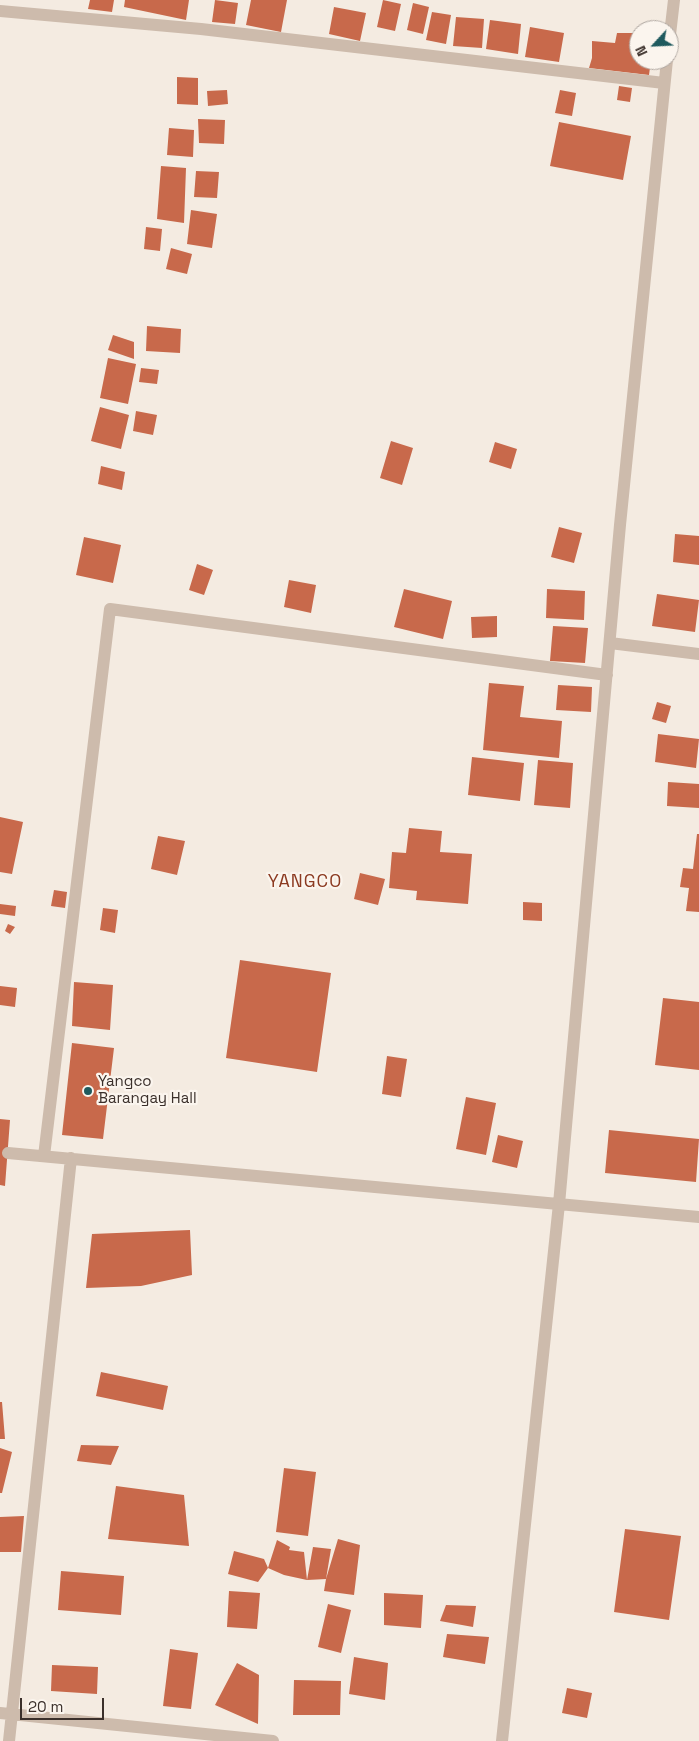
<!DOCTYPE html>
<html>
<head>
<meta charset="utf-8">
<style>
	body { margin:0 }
	#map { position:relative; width:699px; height:1741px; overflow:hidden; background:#f4ebe1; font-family:"Space Grotesk",sans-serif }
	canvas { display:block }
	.north { position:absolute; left:629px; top:20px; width:50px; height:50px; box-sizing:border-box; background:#fbf5ee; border:1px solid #aea6a0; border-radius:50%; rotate:245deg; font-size:14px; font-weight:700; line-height:20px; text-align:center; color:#3b302b }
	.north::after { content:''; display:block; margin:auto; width:18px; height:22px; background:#1f5a5e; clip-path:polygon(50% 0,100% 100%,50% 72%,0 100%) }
	.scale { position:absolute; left:20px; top:1698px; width:84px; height:22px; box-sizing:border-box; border:2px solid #3b302b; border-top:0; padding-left:6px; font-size:15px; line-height:18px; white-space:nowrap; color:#3b302b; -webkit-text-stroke:4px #fbf5ee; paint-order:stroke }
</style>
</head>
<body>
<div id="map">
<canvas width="699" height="1741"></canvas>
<div class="north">N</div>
<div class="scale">20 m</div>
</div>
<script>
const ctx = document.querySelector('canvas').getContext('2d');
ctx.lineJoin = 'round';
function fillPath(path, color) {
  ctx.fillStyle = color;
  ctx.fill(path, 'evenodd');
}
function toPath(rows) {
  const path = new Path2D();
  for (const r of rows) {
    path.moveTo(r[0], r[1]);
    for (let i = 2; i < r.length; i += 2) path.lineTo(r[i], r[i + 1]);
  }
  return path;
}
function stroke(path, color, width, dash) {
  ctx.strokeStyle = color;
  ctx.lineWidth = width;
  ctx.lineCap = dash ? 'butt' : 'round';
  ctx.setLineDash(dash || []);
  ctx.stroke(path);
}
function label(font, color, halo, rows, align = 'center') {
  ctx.font = font + ' "Space Grotesk",sans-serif';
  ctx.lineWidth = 4.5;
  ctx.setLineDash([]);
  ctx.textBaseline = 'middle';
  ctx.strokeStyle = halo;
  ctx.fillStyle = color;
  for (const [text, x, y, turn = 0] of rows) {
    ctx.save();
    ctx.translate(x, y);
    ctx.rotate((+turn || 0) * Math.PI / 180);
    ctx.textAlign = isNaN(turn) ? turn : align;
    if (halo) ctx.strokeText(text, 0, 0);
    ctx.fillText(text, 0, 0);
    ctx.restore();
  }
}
fillPath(toPath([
	[90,0,114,0,112,12,88,9],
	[125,0,189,0,186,20,124,7],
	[215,0,238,3,235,24,212,22],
	[251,0,287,0,281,32,246,25],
	[383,0,401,4,395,31,377,27],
	[413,3,429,7,423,34,407,30],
	[334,7,366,13,360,41,329,34],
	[432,12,451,15,446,44,426,40],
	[456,17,484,19,482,48,453,46],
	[490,20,521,24,518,54,486,49],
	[530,27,564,33,559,62,525,57],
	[617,33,636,33,636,39,639,40,639,60,651,60,649,75,589,68,592,58,592,41,615,43],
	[177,77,198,78,198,105,177,104],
	[619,86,632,88,630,102,617,100],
	[227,90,228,104,208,106,207,91],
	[560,90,576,93,572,116,555,113],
	[198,119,225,120,224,144,199,143],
	[559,122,631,136,623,180,550,166],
	[169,128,194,130,193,157,167,155],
	[161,166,186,168,184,223,157,219],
	[196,171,219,172,217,198,194,197],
	[191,210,217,214,212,248,187,244],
	[146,227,162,229,160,251,144,249],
	[171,248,192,254,187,274,166,269],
	[147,326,181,329,180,353,146,351],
	[113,335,134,342,134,359,108,350],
	[108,358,136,364,128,404,100,398],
	[141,368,159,370,157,384,139,382],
	[100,407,129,415,121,449,91,441],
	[136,411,157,415,153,435,133,431],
	[391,441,413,448,402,485,380,478],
	[495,442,517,449,511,469,489,462],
	[101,466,125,472,122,490,98,484],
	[559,527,582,533,574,563,551,557],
	[675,534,699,536,699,565,673,562],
	[84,537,121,545,113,583,76,575],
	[197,564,213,570,204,595,189,590],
	[289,580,316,585,311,613,284,607],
	[404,589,452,601,443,639,394,627],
	[547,589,585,591,584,620,546,618],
	[657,594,699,600,695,632,652,626],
	[497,616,497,637,472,638,471,617],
	[553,626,588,628,585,663,550,661],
	[489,683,524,686,520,717,562,721,559,758,483,750],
	[558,685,592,687,591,712,556,710],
	[657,702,671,706,666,723,652,719],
	[658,734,699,739,696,768,655,762],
	[472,757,524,763,520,801,468,795],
	[538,760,573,763,570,808,534,805],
	[668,782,699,784,699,808,667,806],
	[0,817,23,822,12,874,0,872],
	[409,828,442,831,440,852,472,854,468,904,416,900,417,891,389,888,392,852,406,853],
	[697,834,699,834,699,912,686,911,689,888,680,887,683,868,693,869],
	[158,836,185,841,177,875,151,869],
	[360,873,385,879,378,905,354,899],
	[54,890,67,892,65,908,51,906],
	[523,902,542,903,542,921,523,920],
	[0,904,16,906,15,916,0,914],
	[103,908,118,910,115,933,100,930],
	[8,924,15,927,10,934,5,931],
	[240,960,331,973,317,1072,226,1058],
	[74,982,113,985,110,1030,72,1026],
	[0,986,17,988,15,1007,0,1005],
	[663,998,699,1002,699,1070,655,1065],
	[72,1043,114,1048,103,1139,62,1135],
	[387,1056,407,1059,401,1097,382,1094],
	[466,1097,496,1103,486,1155,456,1149],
	[0,1119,10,1120,5,1186,0,1185],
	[609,1130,699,1139,696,1182,605,1173],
	[498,1135,523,1141,517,1168,492,1162],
	[190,1230,192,1275,141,1286,86,1288,92,1234],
	[101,1372,168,1386,163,1410,96,1396],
	[0,1402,2,1402,5,1439,0,1439],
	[81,1445,119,1446,111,1465,77,1461],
	[0,1448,12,1452,2,1493,0,1493],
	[284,1468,316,1472,308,1536,276,1532],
	[116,1486,184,1495,189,1546,108,1539],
	[24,1516,21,1552,0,1552,0,1517],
	[625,1529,681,1536,669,1620,614,1612],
	[338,1539,360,1545,354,1595,324,1591,326,1579],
	[277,1540,290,1547,289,1550,304,1552,307,1580,313,1547,331,1549,326,1579,307,1580,284,1575,268,1568],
	[234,1551,264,1559,268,1568,258,1582,228,1574],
	[61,1571,124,1576,121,1615,58,1610],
	[229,1591,260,1593,257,1629,227,1627],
	[384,1593,423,1595,421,1628,384,1625],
	[328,1604,351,1610,341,1653,318,1647],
	[446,1605,476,1606,473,1627,440,1621],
	[447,1634,489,1637,485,1664,443,1657],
	[170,1649,198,1653,191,1709,163,1706],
	[354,1657,388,1663,385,1700,349,1694],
	[237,1663,259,1675,258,1724,215,1705],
	[52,1665,98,1667,97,1694,51,1691],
	[294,1680,341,1681,340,1715,293,1715],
	[567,1688,592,1693,587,1718,562,1713]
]), '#c8694b');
stroke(toPath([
	[0,11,201,29,664,83],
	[669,43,674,0],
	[610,643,699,654],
	[8,1153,699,1217],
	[44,1156,110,609,607,675],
	[0,1713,273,1741],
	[9,1741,71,1158],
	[502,1741,559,1204,620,525,667,60]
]), '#cdbbac', 12);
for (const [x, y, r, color] of [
	[88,1091,5,"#1f5a5e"]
]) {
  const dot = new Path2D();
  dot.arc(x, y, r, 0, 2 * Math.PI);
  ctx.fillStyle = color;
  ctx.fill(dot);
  stroke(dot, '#fbf5ee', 2);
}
label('15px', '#3b302b', '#fbf5ee', [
	["Yangco",98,1082],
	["Barangay Hall",98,1099]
], 'left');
ctx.letterSpacing = '1px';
label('18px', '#8c3b22', '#fbf5ee', [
	["YANGCO",305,882]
]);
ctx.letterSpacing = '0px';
</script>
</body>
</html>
